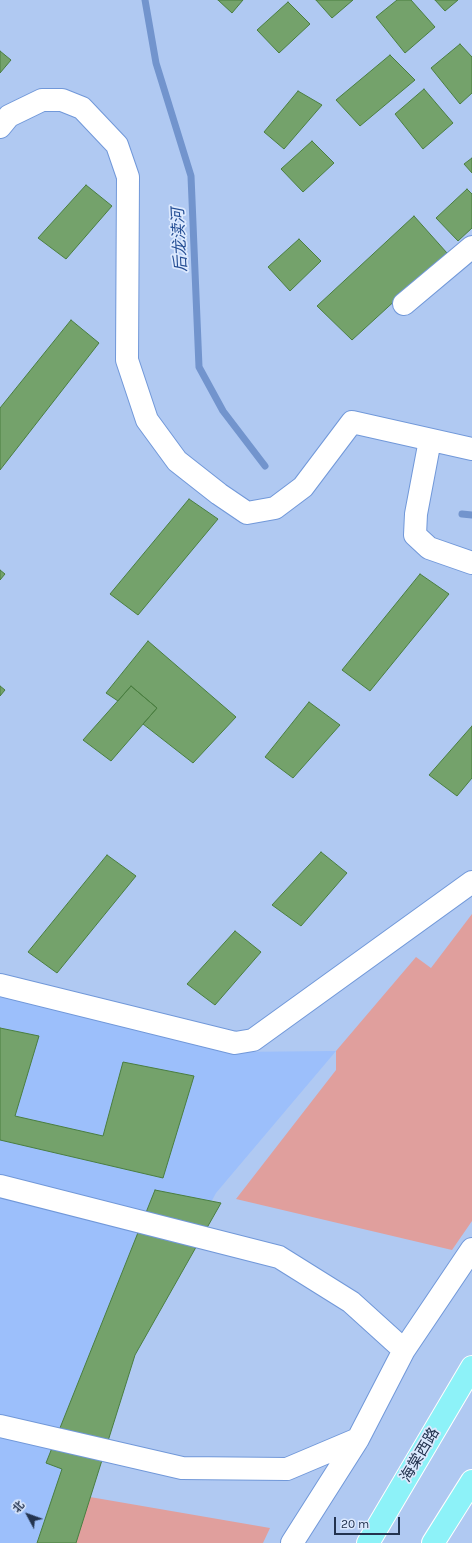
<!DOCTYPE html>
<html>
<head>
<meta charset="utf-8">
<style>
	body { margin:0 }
	#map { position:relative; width:472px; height:1543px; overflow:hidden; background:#b0c9f2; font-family:Karla,"Noto Sans SC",sans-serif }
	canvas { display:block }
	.north { position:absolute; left:8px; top:1495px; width:40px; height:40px; -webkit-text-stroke:3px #dce9fe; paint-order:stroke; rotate:311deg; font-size:11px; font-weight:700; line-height:16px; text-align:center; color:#23334f }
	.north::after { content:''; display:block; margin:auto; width:14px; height:18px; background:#23334f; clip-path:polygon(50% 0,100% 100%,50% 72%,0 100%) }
	.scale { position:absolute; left:334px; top:1517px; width:66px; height:18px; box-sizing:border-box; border:2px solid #23334f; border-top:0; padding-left:5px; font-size:12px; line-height:14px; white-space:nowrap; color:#23334f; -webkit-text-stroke:3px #dce9fe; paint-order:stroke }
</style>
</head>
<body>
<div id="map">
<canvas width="472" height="1543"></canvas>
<div class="north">北</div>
<div class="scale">20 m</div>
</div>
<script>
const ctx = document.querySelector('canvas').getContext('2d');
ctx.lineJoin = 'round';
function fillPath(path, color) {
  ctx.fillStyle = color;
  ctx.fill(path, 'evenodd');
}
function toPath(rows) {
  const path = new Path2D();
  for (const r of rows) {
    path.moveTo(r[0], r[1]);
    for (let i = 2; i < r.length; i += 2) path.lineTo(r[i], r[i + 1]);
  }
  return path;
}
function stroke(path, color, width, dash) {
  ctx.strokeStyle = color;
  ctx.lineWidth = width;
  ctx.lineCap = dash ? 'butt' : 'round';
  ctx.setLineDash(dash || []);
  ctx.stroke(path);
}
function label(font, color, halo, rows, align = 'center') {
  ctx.font = font + ' Karla,"Noto Sans SC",sans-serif';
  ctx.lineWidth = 3.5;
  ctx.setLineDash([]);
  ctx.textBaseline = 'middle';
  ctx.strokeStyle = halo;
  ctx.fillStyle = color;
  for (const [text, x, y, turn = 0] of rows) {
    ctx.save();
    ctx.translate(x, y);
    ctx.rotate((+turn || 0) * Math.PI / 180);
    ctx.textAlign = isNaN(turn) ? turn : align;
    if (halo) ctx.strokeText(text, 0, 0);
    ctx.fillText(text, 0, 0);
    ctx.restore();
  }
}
fillPath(toPath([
	[0,995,231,1052,336,1051,216,1193,143,1328,76,1543,0,1543]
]), '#9cbffb');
fillPath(toPath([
	[472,914,472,1221,452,1250,236,1199,336,1070,336,1051,416,957,431,968],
	[90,1497,270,1528,263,1543,76,1543]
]), '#e09f9d');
stroke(toPath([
	[145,0,156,63,191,176,199,367,223,411,265,466],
	[462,514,472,515]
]), '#7294cd', 7);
const building = toPath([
	[218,0,243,0,232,13,218,0],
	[316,0,353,0,332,18,316,0],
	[397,0,411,0,435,27,405,53,376,17,397,0],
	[435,0,458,0,445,11,435,0],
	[288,2,310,24,279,53,257,30,288,2],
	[460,44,472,57,472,93,460,104,431,68,460,44],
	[0,51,11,60,0,73,0,51],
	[390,55,415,80,360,126,336,100,390,55],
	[424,89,453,123,423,149,395,114,424,89],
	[298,91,322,105,284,149,264,132,298,91],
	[312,141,334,163,303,192,281,169,312,141],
	[472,158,472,173,464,164,472,158],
	[86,185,112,206,66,259,38,238,86,185],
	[467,189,472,194,472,228,458,241,436,218,467,189],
	[414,216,447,253,352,340,317,306,414,216],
	[299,239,321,261,290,291,268,267,299,239],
	[71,320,99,343,0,470,0,408,71,320],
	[189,499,218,519,138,615,110,594,189,499],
	[0,570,5,574,0,580,0,570],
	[420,574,449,594,370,691,342,670,420,574],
	[148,641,236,717,193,763,143,724,157,708,131,686,118,701,106,693,148,641],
	[0,686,5,690,0,696,0,686],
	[131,686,157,708,111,761,83,740,131,686],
	[309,702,340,725,293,778,265,757,309,702],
	[472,726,472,778,457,796,429,775,472,726],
	[321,852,347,873,301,926,272,905,321,852],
	[107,855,136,876,57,973,28,952,107,855],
	[235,931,261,952,215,1005,187,984,235,931],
	[0,1028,39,1036,15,1116,103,1136,123,1062,194,1076,163,1178,0,1140,0,1028],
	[155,1190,221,1203,135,1355,76,1543,37,1543,62,1469,46,1463,155,1190]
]);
fillPath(building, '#74a26b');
stroke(building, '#4a7e40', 1);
const minor = toPath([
	[0,127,9,116,42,100,62,100,82,108,117,145,128,177,127,360,147,420,177,461,219,494,247,513,275,508,303,487,352,422,472,449],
	[404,304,472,247],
	[430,440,416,514,415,535,429,548,472,563],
	[0,985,235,1043,253,1040,472,882],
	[0,1186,279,1257,351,1302,404,1350],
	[0,1426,182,1468,287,1469,358,1439],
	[292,1543,358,1439,404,1350,472,1249]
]);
const major = toPath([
	[368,1543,472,1367],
	[433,1543,472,1481]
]);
stroke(minor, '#7198d9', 24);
stroke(major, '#fff', 24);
stroke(minor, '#fff', 22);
stroke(major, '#8df2f8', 22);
label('15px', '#23334f', '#dce9fe', [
	["海棠西路",420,1455,-59]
]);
label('italic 16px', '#254e94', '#dce9fe', [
	["后龙渎河",180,240,-93]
]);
</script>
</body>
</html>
